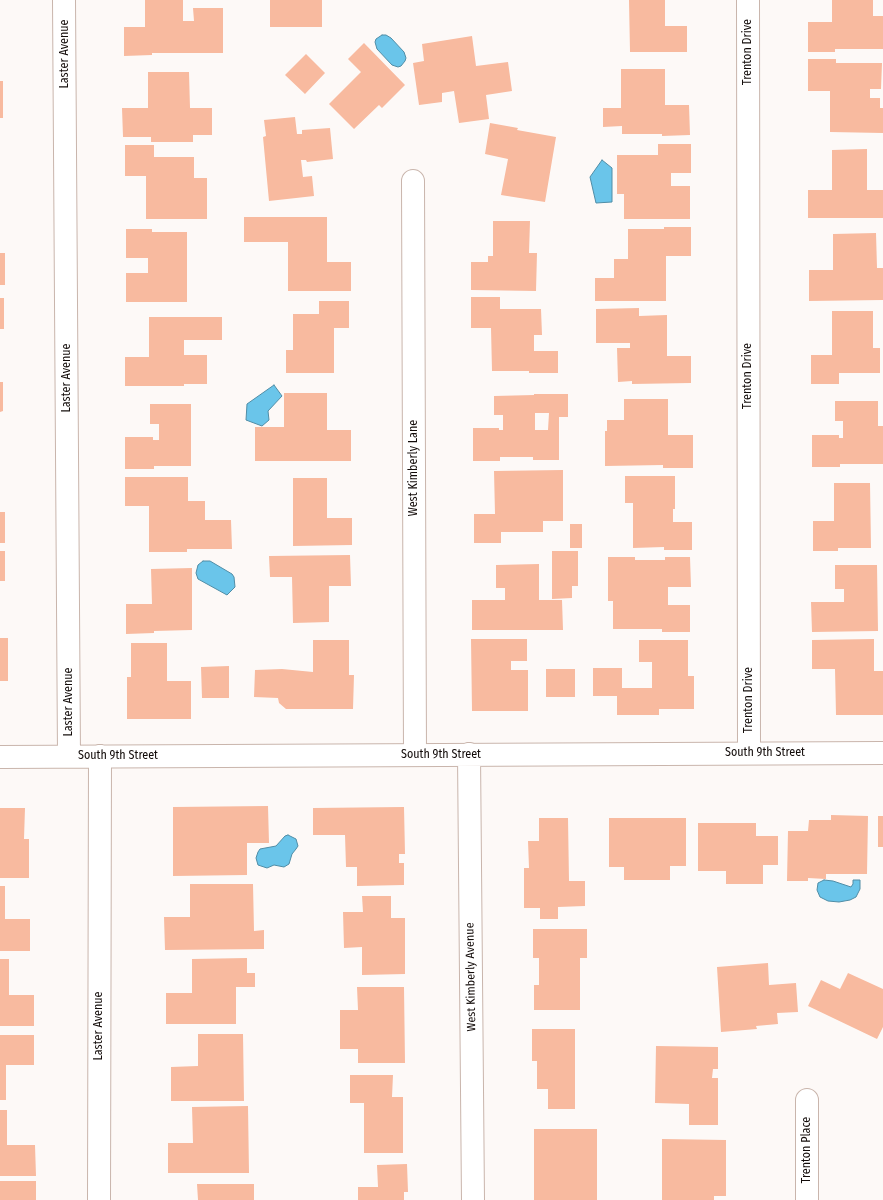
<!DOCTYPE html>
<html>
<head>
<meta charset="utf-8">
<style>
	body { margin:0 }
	canvas { display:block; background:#fdf9f7 }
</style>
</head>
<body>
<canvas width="883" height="1200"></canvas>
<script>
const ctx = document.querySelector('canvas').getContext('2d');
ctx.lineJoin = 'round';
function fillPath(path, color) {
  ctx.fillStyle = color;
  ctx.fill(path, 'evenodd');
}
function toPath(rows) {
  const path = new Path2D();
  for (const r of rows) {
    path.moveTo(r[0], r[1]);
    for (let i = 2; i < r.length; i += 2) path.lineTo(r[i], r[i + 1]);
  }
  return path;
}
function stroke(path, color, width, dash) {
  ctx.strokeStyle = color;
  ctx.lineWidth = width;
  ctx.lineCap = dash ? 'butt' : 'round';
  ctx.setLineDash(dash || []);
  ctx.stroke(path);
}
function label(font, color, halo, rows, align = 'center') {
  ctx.font = font + ' "Fira Sans Condensed",sans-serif';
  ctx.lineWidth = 4;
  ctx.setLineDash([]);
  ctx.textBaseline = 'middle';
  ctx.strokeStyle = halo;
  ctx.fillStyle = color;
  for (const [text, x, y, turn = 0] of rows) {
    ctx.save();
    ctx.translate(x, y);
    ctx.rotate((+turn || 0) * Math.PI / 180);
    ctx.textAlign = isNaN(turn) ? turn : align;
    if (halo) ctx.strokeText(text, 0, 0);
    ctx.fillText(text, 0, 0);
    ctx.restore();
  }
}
const water = toPath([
	[382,35,386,35,391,38,404,52,406,58,405,61,401,66,398,67,392,65,377,49,375,42,376,39,382,35],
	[602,160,612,168,612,202,596,203,590,177,602,160],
	[274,385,282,396,268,411,269,420,262,426,246,420,247,404,274,385],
	[203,561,210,561,232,574,234,577,235,587,227,595,198,579,196,573,198,565,203,561],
	[288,835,296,839,298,846,296,849,292,854,289,864,284,867,274,865,267,868,258,865,256,858,258,852,260,849,276,846,285,836,288,835],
	[824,880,833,881,851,887,853,884,853,880,860,880,860,889,856,897,850,900,839,902,828,901,820,897,817,890,818,883,824,880]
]);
fillPath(water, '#6ac5ea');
stroke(water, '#508da6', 1);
fillPath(toPath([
	[145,0,183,0,183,21,194,21,193,8,223,8,223,53,152,53,152,55,124,56,124,27,145,27],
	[270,0,322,0,322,27,270,27],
	[629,0,665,0,665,26,687,26,687,52,630,52],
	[832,0,873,0,873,16,883,16,883,49,835,49,835,52,808,52,808,22,832,22],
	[472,36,476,66,508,62,512,91,486,95,489,119,459,123,454,91,442,93,442,102,419,105,413,63,424,61,422,44],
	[364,43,405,85,382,108,379,105,354,129,329,104,361,72,348,59],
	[306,54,325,73,305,94,285,75],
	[808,59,836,59,836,63,882,63,881,89,870,89,870,98,880,98,880,108,883,108,883,133,830,132,830,91,808,91],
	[621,69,665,69,665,105,689,105,690,135,662,136,662,134,622,134,622,126,603,127,603,108,621,108],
	[148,72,189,72,190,108,212,108,212,135,193,135,193,142,151,142,151,137,123,137,122,108,148,108],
	[0,81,3,81,3,118,0,118],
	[295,117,297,134,302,134,302,130,330,128,333,159,307,162,306,160,301,160,303,177,312,176,314,196,269,201,263,137,266,136,264,120],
	[490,123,518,128,517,130,556,137,545,202,501,195,508,159,485,154],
	[658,144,691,144,691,173,671,173,671,186,690,186,690,219,624,219,624,194,617,194,617,155,658,155],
	[125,145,154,145,154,157,194,157,194,178,207,178,207,219,146,219,146,176,125,176],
	[867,149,867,190,883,190,883,218,808,218,808,190,832,190,832,150],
	[244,217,327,217,327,262,351,262,351,291,288,291,288,242,244,242],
	[493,221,530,221,529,253,537,253,536,291,471,290,471,262,488,262,488,256,493,256],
	[664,227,691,227,691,256,666,256,666,301,595,301,595,278,614,278,614,259,628,259,628,229,664,229],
	[126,229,152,229,152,232,187,232,187,302,126,302,126,273,148,273,148,258,126,258],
	[876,233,877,268,883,268,883,300,809,301,809,270,833,270,833,234],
	[0,253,5,253,5,285,0,285],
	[471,297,500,297,500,309,541,309,542,335,534,335,534,351,558,351,558,373,529,373,529,371,492,371,491,328,471,328],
	[0,298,4,298,4,329,0,329],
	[319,301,349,301,349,328,334,328,334,373,286,373,286,350,293,350,293,314,319,314],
	[639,308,639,316,667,315,667,356,691,356,691,383,632,384,632,381,618,382,617,348,630,348,630,343,596,343,596,309],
	[832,311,873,311,873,348,880,348,880,373,839,373,839,384,811,384,811,355,832,355],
	[149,317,222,317,222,340,184,340,184,355,207,355,207,384,184,384,184,386,125,386,125,357,149,357],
	[0,382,3,382,3,411,0,412],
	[284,393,327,393,327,430,351,430,351,461,255,461,255,427,284,427],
	[534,394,568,394,568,417,559,417,559,460,533,460,533,457,500,457,500,461,473,461,473,428,499,428,499,430,503,430,503,415,494,415,494,396,534,395],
	[535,413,549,413,548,430,535,430],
	[624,399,668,399,668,435,693,435,693,468,663,468,663,465,605,466,605,431,607,431,607,420,624,420],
	[835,401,878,401,878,426,883,426,883,464,840,464,840,467,812,467,812,435,839,435,839,438,843,438,843,421,835,421],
	[150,404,191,404,191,466,154,466,154,469,125,469,125,437,153,437,153,440,159,440,159,424,150,424],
	[563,470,563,521,543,521,543,532,501,532,501,543,474,543,474,514,495,514,494,471],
	[625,476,675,476,675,509,673,509,673,522,692,522,692,550,664,550,664,547,633,548,633,503,625,503],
	[125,477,188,477,188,501,205,501,205,520,231,520,232,549,187,549,187,552,149,552,149,506,125,506],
	[293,478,327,478,327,518,352,518,352,545,293,546],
	[834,483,870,483,871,548,838,548,838,551,813,551,813,521,834,521],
	[0,512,5,512,5,543,0,543],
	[570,524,582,524,582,536,570,536],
	[570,536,582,536,582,548,570,548],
	[0,551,5,551,5,581,0,581],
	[552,551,578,551,578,586,572,586,572,598,552,599],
	[350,555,351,586,329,586,329,622,293,623,292,577,270,577,269,556],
	[608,557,635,557,635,560,665,560,665,557,690,557,691,587,668,587,668,605,690,605,690,632,662,632,662,629,613,629,613,601,608,601],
	[539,564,539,600,562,600,563,630,472,630,472,600,505,600,505,588,496,588,496,565],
	[835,565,877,565,878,631,812,632,811,602,844,602,844,589,835,589],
	[192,568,192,630,154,631,154,633,126,634,126,604,152,604,151,569],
	[0,638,8,638,8,681,0,681],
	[471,639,527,639,527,661,511,661,511,670,528,670,528,711,472,711],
	[874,639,874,671,883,671,883,715,836,715,835,669,812,669,812,640],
	[313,640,349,640,349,675,354,675,353,709,286,709,279,703,278,698,254,697,255,670,282,669,313,672],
	[639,640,688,640,688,676,694,676,694,709,659,709,659,715,617,715,617,696,593,696,593,668,622,668,622,688,652,688,652,662,639,662],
	[131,643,167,643,167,681,191,681,191,719,127,719,127,677,131,677],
	[229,666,229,698,202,698,201,667],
	[546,669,575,669,575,697,546,697],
	[268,806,269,843,247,843,247,875,173,876,173,807],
	[404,807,405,854,399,854,399,863,404,863,404,885,357,886,357,867,346,867,345,835,313,835,313,808],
	[0,808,25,808,24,839,29,839,29,878,0,878],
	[831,815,868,816,867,874,826,874,826,879,808,878,808,881,787,881,788,831,808,831,809,820,831,820],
	[878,816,883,816,883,847,878,847],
	[539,818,568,818,569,881,585,881,585,906,558,907,558,919,540,919,540,908,524,908,524,868,529,868,528,841,539,841],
	[609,818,686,818,686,866,670,866,670,880,624,880,624,867,609,867],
	[698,823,756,823,756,836,778,836,778,865,763,865,763,884,726,884,726,871,698,871],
	[190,884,253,884,254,931,264,930,264,949,165,950,164,917,190,917],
	[0,886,5,886,5,919,30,919,30,951,0,951],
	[362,896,391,896,391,918,405,918,405,974,362,975,362,947,344,948,343,912,363,912],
	[533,929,587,929,587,958,580,958,580,1010,534,1010,534,985,539,985,539,958,533,958],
	[247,958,247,973,255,973,255,987,236,987,236,1024,166,1024,166,993,192,993,192,959],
	[0,959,9,959,9,995,34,995,34,1026,0,1026],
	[768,963,769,985,796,983,798,1012,777,1013,778,1024,756,1026,757,1029,721,1032,717,967],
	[848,973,883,989,883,1027,877,1039,808,1006,821,980,840,989],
	[357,987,404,987,405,1063,358,1063,358,1049,340,1049,340,1010,358,1010],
	[532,1029,575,1029,575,1109,548,1109,548,1089,537,1089,537,1061,532,1061],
	[198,1034,243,1034,244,1101,171,1101,171,1067,198,1066],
	[0,1035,34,1035,34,1065,6,1065,6,1100,0,1100],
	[656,1046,718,1047,718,1069,713,1069,712,1078,718,1078,718,1125,689,1125,689,1104,655,1103],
	[350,1075,393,1075,392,1097,403,1097,403,1153,364,1153,364,1103,350,1103],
	[248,1106,249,1173,168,1173,168,1143,193,1143,192,1107],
	[0,1110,7,1110,7,1145,35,1145,36,1176,0,1176],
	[534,1129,597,1129,597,1200,534,1200],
	[662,1139,726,1140,726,1196,714,1196,714,1200,662,1200],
	[407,1164,408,1192,404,1192,404,1200,358,1200,358,1187,378,1187,377,1165],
	[0,1181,36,1181,36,1200,0,1200],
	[197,1184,254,1184,254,1200,198,1200]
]), '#f8ba9f');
const street = toPath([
	[64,0,69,756],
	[748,0,749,753],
	[413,181,415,755],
	[469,754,473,1200],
	[0,757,883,753],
	[807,1100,807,1200],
	[99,1200,100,756]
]);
stroke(street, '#c9b5ac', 24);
stroke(street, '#fff', 22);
label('12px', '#120b09', '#fff', [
	["Trenton Drive",748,52,-90],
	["Laster Avenue",65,54,-90],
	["Trenton Drive",748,376,-90],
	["Laster Avenue",67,378,-90],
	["West Kimberly Lane",414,468,-90],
	["Trenton Drive",749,700,-90],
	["Laster Avenue",69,702,-90],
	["South 9th Street",765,753],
	["South 9th Street",441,755],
	["South 9th Street",118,756],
	["West Kimberly Avenue",471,977,-91],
	["Laster Avenue",99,1026,-90],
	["Trenton Place",807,1150,-90]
]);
</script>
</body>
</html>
